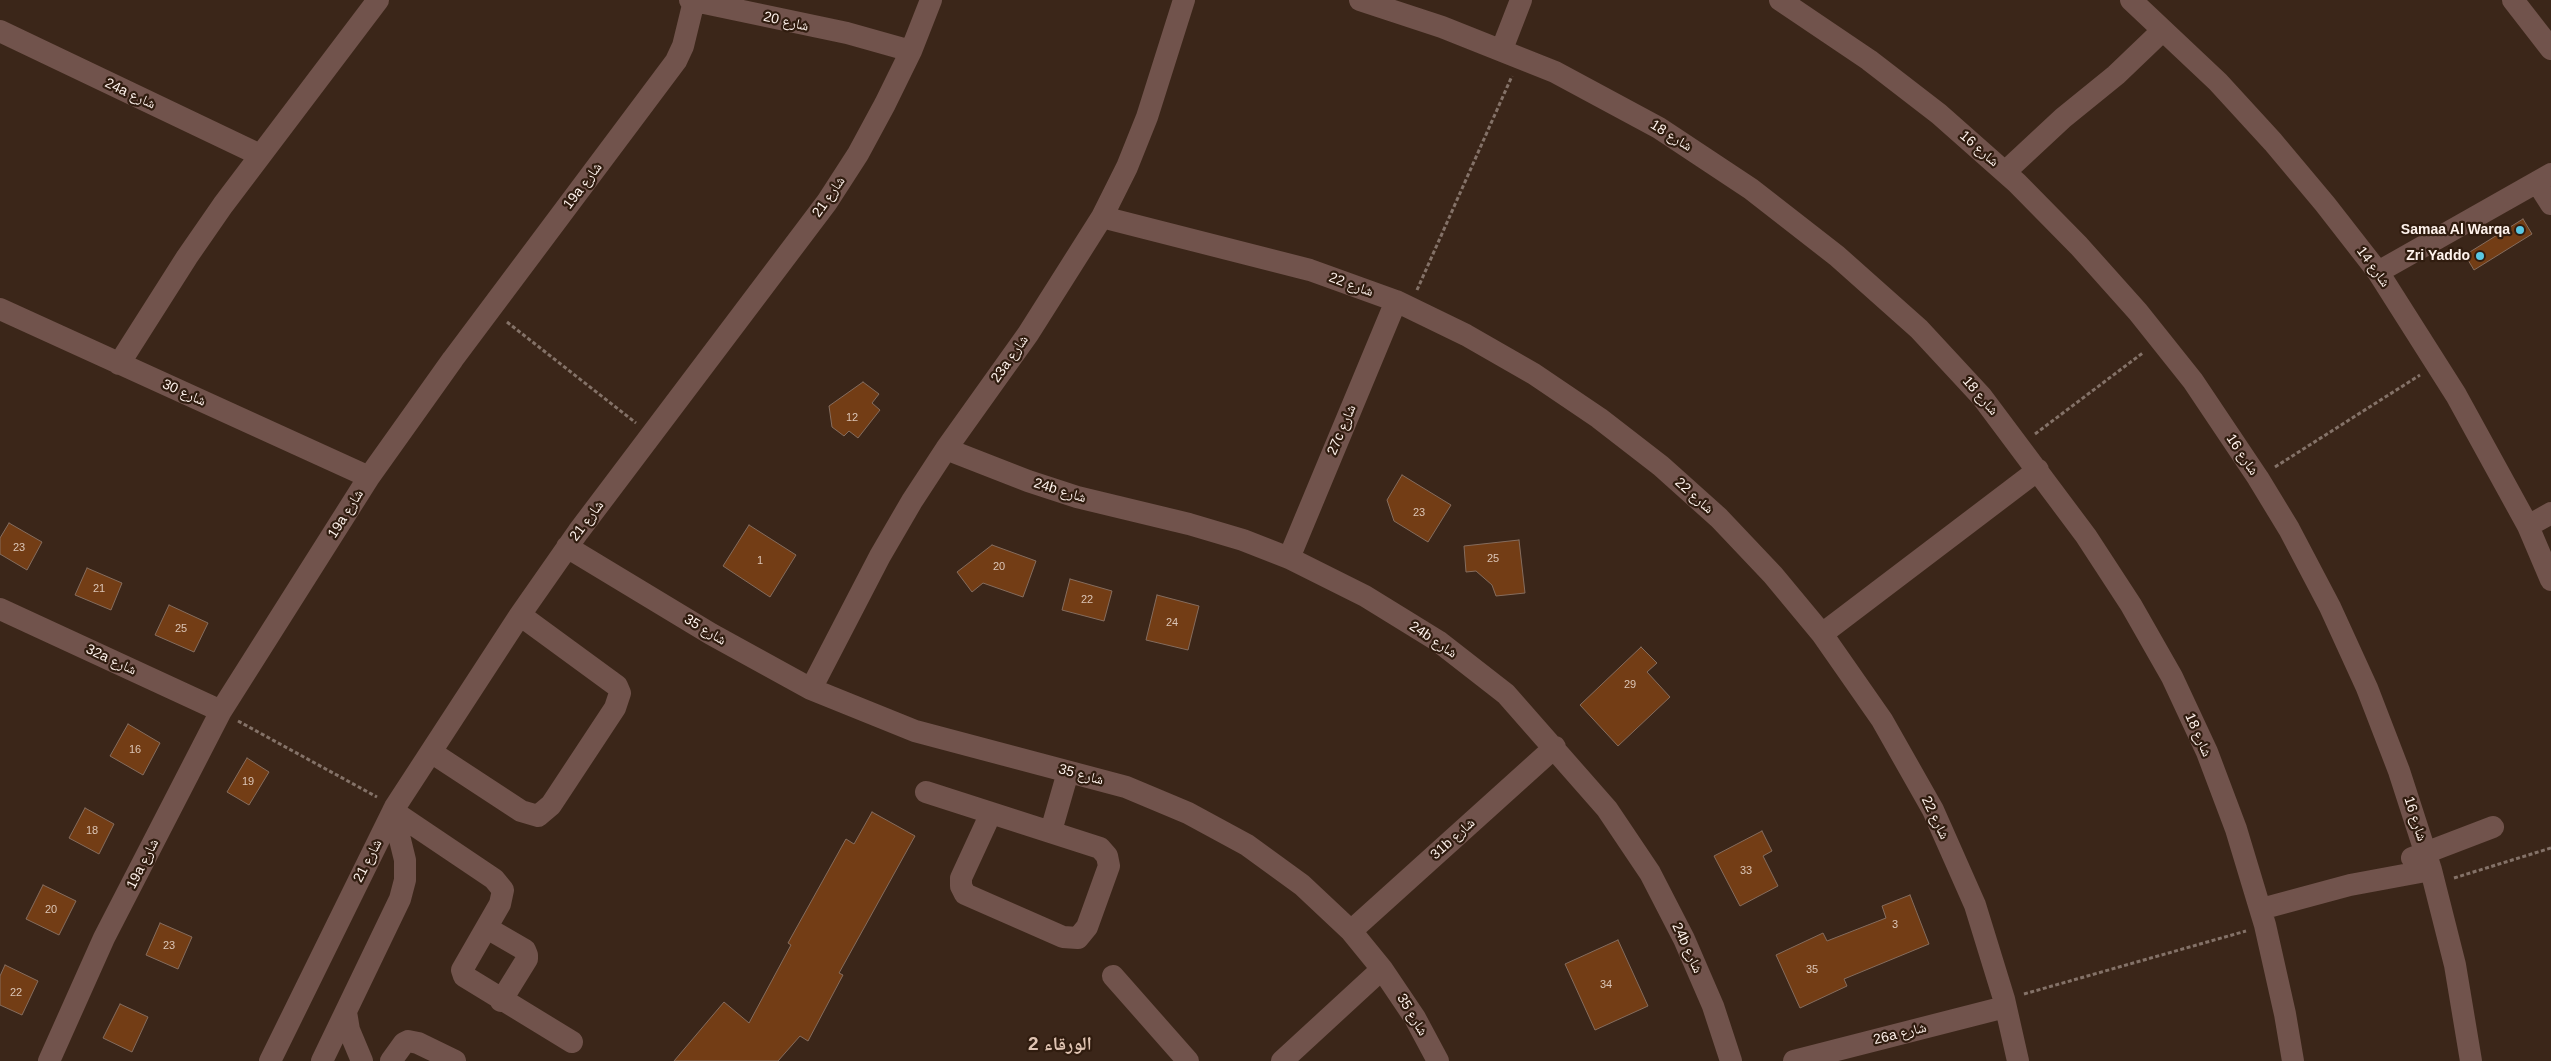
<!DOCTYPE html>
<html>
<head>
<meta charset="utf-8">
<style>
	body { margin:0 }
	canvas { display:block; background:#3b2619 }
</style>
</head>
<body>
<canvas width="2551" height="1061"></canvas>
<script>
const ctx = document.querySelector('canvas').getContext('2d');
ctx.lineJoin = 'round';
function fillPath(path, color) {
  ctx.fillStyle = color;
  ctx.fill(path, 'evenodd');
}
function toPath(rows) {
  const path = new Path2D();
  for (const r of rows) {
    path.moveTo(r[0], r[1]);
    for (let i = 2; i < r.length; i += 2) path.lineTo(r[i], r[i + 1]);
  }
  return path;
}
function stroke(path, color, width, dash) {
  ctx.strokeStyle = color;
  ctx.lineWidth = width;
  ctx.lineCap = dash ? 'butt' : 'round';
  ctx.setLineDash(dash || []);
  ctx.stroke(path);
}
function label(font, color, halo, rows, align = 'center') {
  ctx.font = font + ' Arial,"Noto Naskh Arabic",sans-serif';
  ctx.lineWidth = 4.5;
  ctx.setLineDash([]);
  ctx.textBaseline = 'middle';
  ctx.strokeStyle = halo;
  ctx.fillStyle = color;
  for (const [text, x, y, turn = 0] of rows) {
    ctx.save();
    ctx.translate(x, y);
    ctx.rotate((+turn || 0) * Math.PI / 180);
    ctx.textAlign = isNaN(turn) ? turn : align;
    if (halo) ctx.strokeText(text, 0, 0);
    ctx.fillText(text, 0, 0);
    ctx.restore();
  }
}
const building = toPath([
	[2523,219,2532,234,2474,270,2465,255,2523,219],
	[863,382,879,394,872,403,880,410,858,438,849,431,844,436,832,427,829,406,863,382],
	[1402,475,1451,505,1428,542,1394,521,1387,500,1402,475],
	[9,523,42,542,27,570,0,554,0,538,9,523],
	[749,525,796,555,770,597,723,566,749,525],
	[1519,540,1525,593,1496,596,1492,585,1476,571,1466,572,1464,546,1519,540],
	[992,545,1036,561,1023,597,983,583,972,592,957,572,992,545],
	[87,568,122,583,111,610,75,595,87,568],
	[1070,579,1112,591,1104,621,1062,610,1070,579],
	[1157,595,1199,606,1188,650,1146,640,1157,595],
	[169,605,208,623,194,652,155,635,169,605],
	[1641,647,1657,663,1647,672,1670,697,1618,746,1580,705,1641,647],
	[128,724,160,743,143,775,110,756,128,724],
	[247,758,269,772,249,805,227,792,247,758],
	[85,808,114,824,99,854,69,838,85,808],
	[872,812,915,836,839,973,843,975,808,1041,800,1036,778,1061,674,1061,724,1002,749,1023,791,945,788,943,846,839,854,844,872,812],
	[1762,831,1772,851,1763,856,1778,886,1740,906,1714,856,1762,831],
	[43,885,76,901,59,935,26,919,43,885],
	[1910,895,1929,944,1844,979,1847,986,1800,1008,1776,955,1823,933,1827,941,1886,918,1882,906,1910,895],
	[160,923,192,937,178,969,146,955,160,923],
	[1618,940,1648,1006,1595,1030,1565,964,1618,940],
	[5,965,38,981,22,1015,0,1005,0,976,5,965],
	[120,1004,148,1017,132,1052,103,1038,120,1004]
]);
fillPath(building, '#733d15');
stroke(building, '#856c5d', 1);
stroke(toPath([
	[1417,290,1512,76],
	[507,322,636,423],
	[2035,434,2144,352],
	[2275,467,2420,375],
	[238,721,377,797],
	[2454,878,2551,848],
	[2024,994,2246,931]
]), '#847268', 3, [4, 2.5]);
stroke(toPath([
	[690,0,847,33,911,51],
	[1360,0,1442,27,1555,72,1659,128,1751,189,1837,256,1919,329,1982,397,2086,536,2131,605,2172,677,2207,752,2236,829,2265,925,2285,1014,2293,1061],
	[1780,0,1869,60,1939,114,2017,183,2079,246,2138,312,2193,381,2258,478,2289,529,2330,607,2367,688,2399,771,2431,870,2455,965,2471,1061],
	[2131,0,2218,82,2273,142,2325,204,2378,272,2456,395,2528,526,2551,580],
	[2513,0,2551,49],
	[0,31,260,155],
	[1502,49,1521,0],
	[2005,172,2063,118,2116,75,2163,30],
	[2537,182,2551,204],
	[1102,217,1310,270,1396,301,1466,335,1534,374,1599,418,1661,466,1719,518,1773,575,1822,634,1882,720,1933,810,1975,905,2004,999,2018,1061],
	[2378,272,2551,174],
	[0,309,369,477],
	[119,364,187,257,223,205,378,0],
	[946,449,1028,481,1077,497,1189,524,1243,540,1289,558,1365,596,1438,641,1506,694,1607,809,1650,873,1684,939,1713,1006,1731,1061],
	[2528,526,2551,513],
	[567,547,711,634,811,689,915,731,1126,787,1188,813,1247,845,1302,885,1351,931,1382,969,1415,1018,1438,1061],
	[1289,558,1396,301],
	[0,609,221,711],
	[1822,634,2038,470],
	[811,689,880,556,912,501,946,449,1028,334,1102,217,1127,167,1147,117,1184,0],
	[431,752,521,811,538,816,551,805,615,708,620,693,617,686,520,615],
	[926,792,1100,848,1107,856,1109,866,1087,927,1078,938,1063,937,965,894,961,886,961,878,991,813],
	[393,811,494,879,503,890,500,904,462,970,464,976,572,1042],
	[1051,831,1068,772],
	[2412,858,2493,827],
	[2261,909,2350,885,2431,870],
	[487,928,525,950,527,955,527,959,501,1001],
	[1351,931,1555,747],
	[1113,976,1188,1061],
	[346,1012,349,1030,362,1061],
	[49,1061,104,938,221,711,369,477,453,359,676,61,683,46,694,1],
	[270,1061,395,807,520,615,578,532,827,202,858,154,885,104,911,51,931,0],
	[322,1061,400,899,405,880,405,860,393,811],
	[391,1061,404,1043,408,1041,418,1043,455,1061],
	[1282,1061,1382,969],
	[1794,1061,2005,1007]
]), '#71534c', 22);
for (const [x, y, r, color] of [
	[2520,230,5,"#59c8e4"],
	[2480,256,5,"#59c8e4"]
]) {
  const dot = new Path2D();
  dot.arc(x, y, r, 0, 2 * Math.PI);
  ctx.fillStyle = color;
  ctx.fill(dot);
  stroke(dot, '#301c0f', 2);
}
label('11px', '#dbc5b6', null, [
	["12",852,418],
	["23",1419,513],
	["23",19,548],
	["25",1493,559],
	["1",760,561],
	["20",999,567],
	["21",99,589],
	["22",1087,600],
	["24",1172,623],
	["25",181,629],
	["29",1630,685],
	["16",135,750],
	["19",248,782],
	["18",92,831],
	["33",1746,871],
	["20",51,910],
	["3",1895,925],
	["23",169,946],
	["35",1812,970],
	["34",1606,985],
	["22",16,993]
]);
label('14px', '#fef2ec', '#301c0f', [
	["شارع 20",786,22,13],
	["24a شارع",130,94,25],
	["شارع 18",1671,136,32],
	["شارع 16",1979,149,41],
	["19a شارع",583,186,-53],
	["شارع 21",829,197,-55],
	["شارع 14",2373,267,54],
	["شارع 22",1351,285,20],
	["23a شارع",1010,359,-55],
	["شارع 30",184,393,24],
	["شارع 18",1980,396,49],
	["27c شارع",1342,430,-67],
	["شارع 16",2242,455,56],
	["24b شارع",1060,491,17],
	["شارع 22",1694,496,42],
	["19a شارع",346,514,-58],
	["شارع 21",587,521,-53],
	["شارع 35",705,630,31],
	["24b شارع",1433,640,34],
	["32a شارع",111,660,25],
	["شارع 18",2198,735,66],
	["شارع 35",1081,775,15],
	["شارع 22",1935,818,64],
	["شارع 16",2415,819,72],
	["31b شارع",1453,839,-42],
	["شارع 21",368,861,-63],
	["19a شارع",143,864,-63],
	["24b شارع",1687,948,65],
	["شارع 35",1412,1015,59],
	["26a شارع",1900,1034,-14]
]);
label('bold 14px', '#fef2ec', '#301c0f', [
	["Samaa Al Warqa",2510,230],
	["Zri Yaddo",2470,256]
], 'right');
label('bold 19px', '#dfc3b2', '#301c0f', [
	["الورقاء 2",1060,1045]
]);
</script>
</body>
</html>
